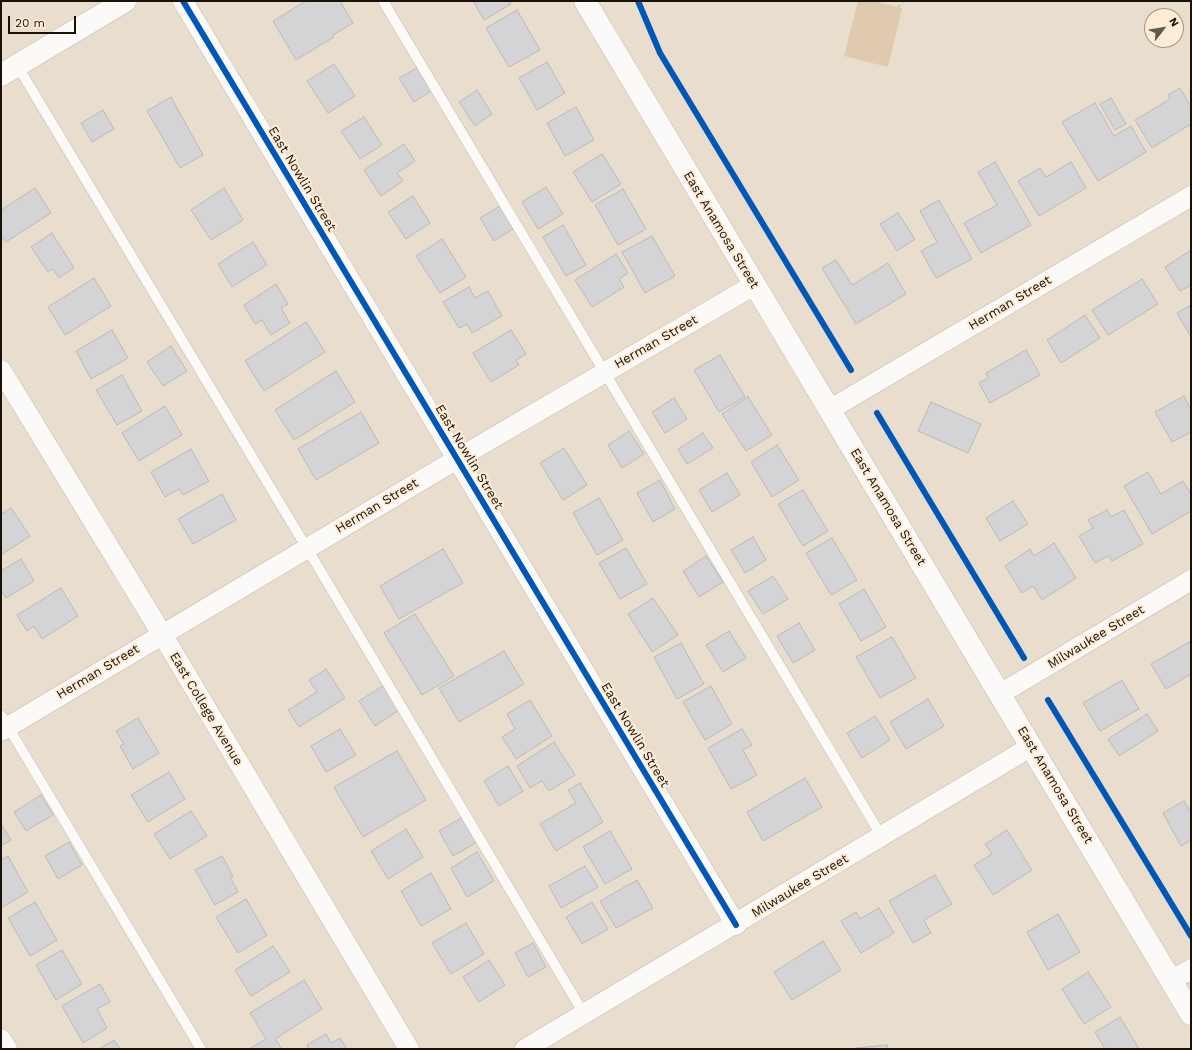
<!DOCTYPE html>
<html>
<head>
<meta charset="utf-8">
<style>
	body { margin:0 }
	#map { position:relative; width:1192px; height:1050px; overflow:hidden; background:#e9ddcd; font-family:"Work Sans",sans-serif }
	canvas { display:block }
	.frame { position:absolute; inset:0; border:2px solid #1a1209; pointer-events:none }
	.north { position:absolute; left:1144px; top:8px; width:40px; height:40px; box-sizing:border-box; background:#feecd6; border:1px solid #a39584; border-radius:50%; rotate:59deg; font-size:11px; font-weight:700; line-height:16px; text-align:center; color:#1a1209 }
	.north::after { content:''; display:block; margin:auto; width:14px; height:18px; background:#62594e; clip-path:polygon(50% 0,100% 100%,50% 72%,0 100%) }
	.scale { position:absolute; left:8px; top:16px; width:68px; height:18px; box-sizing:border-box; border:2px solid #1a1209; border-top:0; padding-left:5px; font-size:12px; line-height:14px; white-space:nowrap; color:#1a1209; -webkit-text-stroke:3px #feecd6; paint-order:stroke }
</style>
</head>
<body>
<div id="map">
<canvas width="1192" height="1050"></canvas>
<div class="frame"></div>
<div class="north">N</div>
<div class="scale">20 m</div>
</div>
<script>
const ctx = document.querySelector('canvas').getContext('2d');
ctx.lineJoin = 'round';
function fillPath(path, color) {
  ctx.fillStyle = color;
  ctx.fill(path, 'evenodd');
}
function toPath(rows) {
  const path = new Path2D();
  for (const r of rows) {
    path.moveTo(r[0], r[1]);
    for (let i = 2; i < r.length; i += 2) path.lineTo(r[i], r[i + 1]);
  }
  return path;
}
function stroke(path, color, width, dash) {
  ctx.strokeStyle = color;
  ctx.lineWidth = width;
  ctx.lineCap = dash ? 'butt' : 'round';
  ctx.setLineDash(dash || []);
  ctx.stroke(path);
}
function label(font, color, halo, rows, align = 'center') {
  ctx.font = font + ' "Work Sans",sans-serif';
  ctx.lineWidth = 4;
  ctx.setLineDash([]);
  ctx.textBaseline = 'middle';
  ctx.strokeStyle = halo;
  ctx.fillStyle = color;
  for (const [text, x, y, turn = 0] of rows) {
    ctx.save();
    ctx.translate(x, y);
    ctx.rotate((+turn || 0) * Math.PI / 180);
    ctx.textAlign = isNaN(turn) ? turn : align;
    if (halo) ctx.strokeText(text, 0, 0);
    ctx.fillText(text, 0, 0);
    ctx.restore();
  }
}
fillPath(toPath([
	[858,1,873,1,902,8,888,67,844,56]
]), '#dfcaaf');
const building = toPath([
	[306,1,340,1,353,23,333,35,334,37,296,60,273,21,306,1],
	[473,1,509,1,511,4,484,20,473,1],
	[517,10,540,50,509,67,486,28,517,10],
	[547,62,565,93,537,110,519,78,547,62],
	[334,64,355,96,328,113,307,81,334,64],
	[417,68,431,91,414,102,399,78,417,68],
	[1180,88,1191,107,1191,124,1152,148,1135,120,1170,99,1168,95,1180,88],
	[477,90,492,114,475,126,459,102,477,90],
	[171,97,203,155,180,168,147,111,171,97],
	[1111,98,1126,124,1115,130,1100,104,1111,98],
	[1095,103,1114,136,1131,126,1146,152,1098,181,1062,122,1095,103],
	[576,107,594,140,565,156,547,123,576,107],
	[103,110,114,129,92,142,81,123,103,110],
	[364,117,382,145,360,159,341,131,364,117],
	[404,144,415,161,397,173,403,181,381,196,364,170,404,144],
	[602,154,621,184,592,202,573,172,602,154],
	[995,162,1031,225,981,253,964,223,997,205,978,172,995,162],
	[1071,162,1086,188,1039,216,1018,181,1040,168,1046,177,1071,162],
	[546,187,563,214,538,229,522,202,546,187],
	[35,188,51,213,6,242,1,235,1,210,35,188],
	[224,188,243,220,211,240,191,210,224,188],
	[623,189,646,229,618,245,595,205,623,189],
	[413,196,430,223,406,239,388,212,413,196],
	[939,200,972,259,936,278,921,251,937,242,920,211,939,200],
	[500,206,513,229,494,241,480,218,500,206],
	[898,213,915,239,897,251,880,224,898,213],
	[563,225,586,265,566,276,543,237,563,225],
	[52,233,74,268,59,278,53,269,48,272,31,247,52,233],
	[652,236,675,276,645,293,622,252,652,236],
	[442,239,466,277,440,293,416,256,442,239],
	[253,242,267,265,232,287,218,264,253,242],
	[1191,250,1191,285,1180,291,1165,267,1191,250],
	[616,254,628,273,619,279,624,287,592,307,575,280,616,254],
	[836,260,852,285,888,263,906,294,856,324,822,268,836,260],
	[94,278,111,306,65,335,48,307,94,278],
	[1142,279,1158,304,1108,335,1092,310,1142,279],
	[276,284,288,304,281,308,290,323,271,335,262,320,255,324,244,305,276,284],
	[469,287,475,298,488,291,502,316,472,333,467,324,459,328,443,302,469,287],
	[1191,305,1191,337,1177,313,1191,305],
	[1085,315,1100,338,1061,363,1047,340,1085,315],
	[306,322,325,352,264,391,245,361,306,322],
	[112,330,128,358,91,379,76,351,112,330],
	[511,330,526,354,516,360,519,365,491,382,473,353,511,330],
	[171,346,187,371,163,386,147,362,171,346],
	[1026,350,1040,375,990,403,979,383,988,378,986,373,1026,350],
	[720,355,745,397,719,412,694,370,720,355],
	[336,371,355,402,294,440,275,410,336,371],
	[122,375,142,411,117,425,96,390,122,375],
	[1184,396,1191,410,1191,432,1172,442,1155,412,1184,396],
	[748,397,772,435,746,451,722,414,748,397],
	[674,398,687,419,665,433,652,412,674,398],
	[931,402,981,424,968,453,918,431,931,402],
	[165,406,182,435,139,461,122,433,165,406],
	[361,412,379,443,316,480,298,449,361,412],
	[629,431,644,454,622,468,608,445,629,431],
	[703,433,713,448,687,464,678,449,703,433],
	[777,445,799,480,772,497,751,462,777,445],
	[564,448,587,485,563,500,540,463,564,448],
	[191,449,209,481,183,495,179,489,165,497,151,472,191,449],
	[1148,472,1161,494,1183,481,1191,494,1191,511,1152,534,1124,486,1148,472],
	[727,473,740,495,712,512,699,490,727,473],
	[660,480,675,509,653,522,637,493,660,480],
	[803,490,828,531,803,546,778,504,803,490],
	[222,494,236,520,193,544,178,519,222,494],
	[599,498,623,540,597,555,573,513,599,498],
	[1013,501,1028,524,1000,541,986,518,1013,501],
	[11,508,30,536,1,555,1,514,11,508],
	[1107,510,1111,517,1124,510,1143,544,1112,561,1108,556,1095,563,1079,536,1093,528,1088,520,1107,510],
	[753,537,766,560,745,573,731,550,753,537],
	[832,538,857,580,831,595,806,553,832,538],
	[1054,543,1076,578,1042,600,1033,586,1022,593,1005,566,1030,549,1034,556,1054,543],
	[626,548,647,584,620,599,599,563,626,548],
	[443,549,463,583,399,619,380,586,443,549],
	[706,556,723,582,699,597,683,571,706,556],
	[21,559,34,581,6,598,1,590,1,571,21,559],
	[773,576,788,599,763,614,748,591,773,576],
	[61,588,78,616,42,639,34,626,27,631,17,615,61,588],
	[864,589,886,627,861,641,839,604,864,589],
	[653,598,678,635,652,652,628,614,653,598],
	[415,614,454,676,422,695,384,633,415,614],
	[799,623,815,650,793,663,777,636,799,623],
	[729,631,746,658,723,672,706,645,729,631],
	[892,637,916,678,880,698,856,657,892,637],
	[1191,641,1191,674,1166,689,1151,664,1191,641],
	[681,643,704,684,677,699,654,657,681,643],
	[504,651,524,684,459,722,439,688,504,651],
	[326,669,345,698,299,727,288,710,317,692,309,680,326,669],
	[1122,680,1139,709,1100,731,1083,703,1122,680],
	[383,686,399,710,375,726,359,701,383,686],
	[711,686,732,724,705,740,683,702,711,686],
	[928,699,944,726,906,749,890,722,928,699],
	[530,700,552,736,516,759,502,737,515,729,507,714,530,700],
	[1147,714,1158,731,1119,756,1108,739,1147,714],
	[875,716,890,740,862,758,847,733,875,716],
	[138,718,159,753,133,769,120,746,124,744,116,731,138,718],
	[340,729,356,755,326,772,311,746,340,729],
	[742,729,752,745,743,750,757,775,731,789,708,748,742,729],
	[554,742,575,775,549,791,542,781,530,788,517,766,554,742],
	[397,751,426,800,363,837,334,787,397,751],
	[508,766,523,791,499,806,484,781,508,766],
	[169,772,185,799,148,822,131,795,169,772],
	[805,778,822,807,763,841,747,812,805,778],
	[580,783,603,822,556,851,540,824,576,803,568,790,580,783],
	[41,795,53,815,26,831,14,812,41,795],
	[1184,801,1191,813,1191,840,1181,846,1163,813,1184,801],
	[191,811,207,836,170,859,154,834,191,811],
	[463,817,477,842,453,856,439,831,463,817],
	[1,824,11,840,1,846,1,824],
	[406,829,423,857,388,879,371,851,406,829],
	[1007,830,1032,870,993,895,974,865,992,854,985,844,1007,830],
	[610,831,632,869,605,884,583,847,610,831],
	[69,842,82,865,58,879,45,856,69,842],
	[477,852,494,881,467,897,451,868,477,852],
	[8,856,28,892,1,908,1,860,8,856],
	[222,856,233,876,230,877,238,892,215,905,195,870,222,856],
	[585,866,598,887,561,908,549,886,585,866],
	[431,873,451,909,421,926,401,891,431,873],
	[935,875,952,904,924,920,931,933,913,943,889,901,935,875],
	[637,880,653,908,616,928,600,901,637,880],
	[246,899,267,935,238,953,216,917,246,899],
	[35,902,57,940,30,956,8,918,35,902],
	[592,902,608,929,582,944,566,917,592,902],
	[879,908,894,933,861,953,841,921,856,912,860,919,879,908],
	[1058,914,1080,952,1048,970,1027,932,1058,914],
	[466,923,484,954,451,974,432,943,466,923],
	[823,941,841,970,792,1000,774,972,823,941],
	[533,943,546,967,528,977,515,953,533,943],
	[273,946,290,972,251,996,235,970,273,946],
	[62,950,82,984,56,1000,36,965,62,950],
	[489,960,505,985,479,1002,463,977,489,960],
	[1088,972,1111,1007,1084,1024,1062,989,1088,972],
	[304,980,322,1009,275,1039,282,1049,249,1049,266,1039,250,1013,304,980],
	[100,984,110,1002,97,1009,107,1028,83,1043,62,1006,100,984],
	[1120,1017,1139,1049,1105,1049,1095,1032,1120,1017],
	[326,1034,331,1043,340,1038,347,1049,309,1049,307,1045,326,1034],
	[114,1040,120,1049,99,1049,114,1040],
	[887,1045,888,1049,855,1049,855,1048,887,1045]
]);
fillPath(building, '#d4d3d6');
stroke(building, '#bbb9b7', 1);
const lane = toPath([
	[383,1,882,837],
	[17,65,326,580,584,1014],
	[1,715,201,1049]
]);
const street = toPath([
	[183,1,736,925],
	[1,370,162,634,409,1049],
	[829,410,1191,196],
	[1000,694,1191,580],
	[1,731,457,459,754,285],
	[1171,981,1191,969],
	[1,1039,7,1049],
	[525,1049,1032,746]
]);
const secondary = toPath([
	[585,1,1191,1014],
	[1,75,125,1]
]);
stroke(lane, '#c3b9ad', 11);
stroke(street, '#c3b9ad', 21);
stroke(secondary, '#c3b9ad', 23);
stroke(toPath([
	[898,7,903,1]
]), '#c9c4bf', 2.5, [3, 3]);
stroke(lane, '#fcfaf8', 10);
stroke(street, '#fcfaf8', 20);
stroke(secondary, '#fcfaf8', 22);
stroke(toPath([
	[183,1,736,925],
	[638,1,660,53,851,370],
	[877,413,1024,658],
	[1048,700,1191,936]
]), '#0057b8', 6);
label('13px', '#1a1209', '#feecd6', [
	["East Nowlin Street",302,179,59],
	["East Anamosa Street",721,230,59],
	["Herman Street",1010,303,-31],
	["Herman Street",656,342,-30],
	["East Nowlin Street",469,457,59],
	["Herman Street",377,506,-31],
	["East Anamosa Street",888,507,59],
	["Milwaukee Street",1096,637,-31],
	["Herman Street",98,672,-31],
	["East College Avenue",206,709,59],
	["East Nowlin Street",635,735,59],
	["East Anamosa Street",1055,785,59],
	["Milwaukee Street",800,886,-31]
]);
</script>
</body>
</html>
